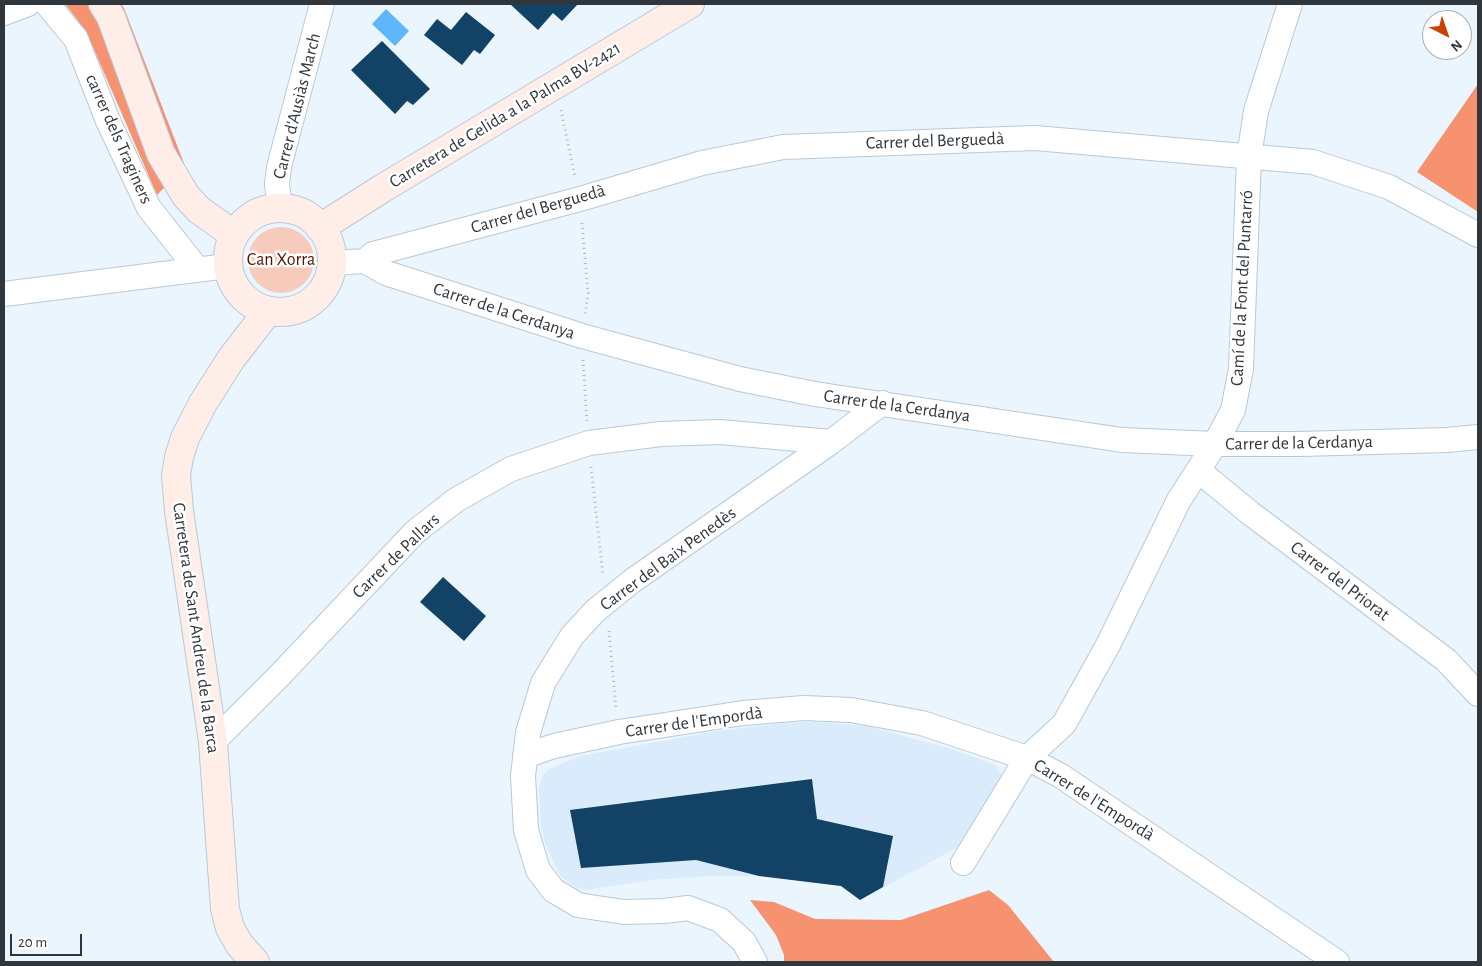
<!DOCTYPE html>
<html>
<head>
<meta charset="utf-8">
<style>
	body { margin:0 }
	#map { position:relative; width:1482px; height:966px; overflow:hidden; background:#eaf5fd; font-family:"Alegreya Sans",sans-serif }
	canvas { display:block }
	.frame { position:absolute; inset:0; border:5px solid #30373c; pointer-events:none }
	.north { position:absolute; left:1422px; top:10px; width:50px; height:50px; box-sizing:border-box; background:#fff; border:1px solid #acafb1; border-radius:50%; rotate:139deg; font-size:14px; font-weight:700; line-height:20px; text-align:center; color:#30373c }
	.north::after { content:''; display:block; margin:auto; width:18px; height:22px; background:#c94300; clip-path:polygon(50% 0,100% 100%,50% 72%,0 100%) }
	.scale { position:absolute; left:10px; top:934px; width:72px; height:22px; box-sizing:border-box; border:2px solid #30373c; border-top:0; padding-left:6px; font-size:15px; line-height:18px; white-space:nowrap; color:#30373c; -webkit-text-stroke:4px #fff; paint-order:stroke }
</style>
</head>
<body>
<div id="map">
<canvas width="1482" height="966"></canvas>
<div class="frame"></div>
<div class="north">N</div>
<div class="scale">20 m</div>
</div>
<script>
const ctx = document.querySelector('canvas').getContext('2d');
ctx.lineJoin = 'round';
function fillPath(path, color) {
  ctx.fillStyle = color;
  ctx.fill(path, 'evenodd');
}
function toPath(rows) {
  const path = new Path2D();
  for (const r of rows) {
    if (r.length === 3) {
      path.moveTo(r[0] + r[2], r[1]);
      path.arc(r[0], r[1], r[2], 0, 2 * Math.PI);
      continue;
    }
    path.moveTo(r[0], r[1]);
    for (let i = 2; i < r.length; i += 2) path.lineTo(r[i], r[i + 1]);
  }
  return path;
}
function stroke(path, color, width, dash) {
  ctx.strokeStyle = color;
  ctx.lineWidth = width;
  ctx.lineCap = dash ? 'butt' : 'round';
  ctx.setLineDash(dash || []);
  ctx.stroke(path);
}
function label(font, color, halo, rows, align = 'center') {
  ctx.font = font + ' "Alegreya Sans",sans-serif';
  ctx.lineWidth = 5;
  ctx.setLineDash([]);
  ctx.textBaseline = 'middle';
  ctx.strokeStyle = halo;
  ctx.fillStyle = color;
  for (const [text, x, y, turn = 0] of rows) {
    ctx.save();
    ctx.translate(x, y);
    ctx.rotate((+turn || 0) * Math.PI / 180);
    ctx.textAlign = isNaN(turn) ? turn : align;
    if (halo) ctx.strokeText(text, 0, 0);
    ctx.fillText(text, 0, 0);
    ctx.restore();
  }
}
fillPath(toPath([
	[817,722,866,726,945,747,996,765,1001,773,1001,780,960,846,860,900,841,886,759,876,710,876,652,880,584,890,572,885,560,876,545,843,541,825,539,788,542,777,549,769,580,756,712,732,780,723]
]), '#daecfc');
fillPath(toPath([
	[281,260,33]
]), '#f7cbbc');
fillPath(toPath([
	[65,4,121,4,124,8,185,166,157,195,86,31],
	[1478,84,1478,212,1417,172],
	[989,890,1008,905,1054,962,784,962,784,955,776,935,750,900,774,902,815,919,901,920]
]), '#f69270');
fillPath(toPath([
	[386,9,409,31,395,46,372,24]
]), '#5fb7fb');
fillPath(toPath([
	[510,4,578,4,562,21,553,13,538,30],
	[466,12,495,35,480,54,474,50,462,65,424,35,437,19,451,30],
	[382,41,430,89,413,105,407,101,395,114,351,70],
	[443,577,486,616,464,641,420,602],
	[812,779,817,819,893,836,883,887,860,900,841,886,759,876,696,860,581,868,570,810]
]), '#124265');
const street = toPath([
	[47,4,76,39,108,121,149,208,198,270],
	[4,13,28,4],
	[280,209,277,184,279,167,322,4],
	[365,261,373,254,580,199,702,163,783,147,1035,138,1313,162,1389,187,1478,235],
	[334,263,365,261,386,273,582,336,740,379,815,394,1122,440,1215,444,1300,444,1447,440,1478,437],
	[4,294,227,266],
	[1199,471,1250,513,1446,660,1478,694],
	[213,742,280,675,415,532,456,500,511,469,589,443,661,434,720,432,831,442],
	[525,756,554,746,619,732,743,713,804,708,851,710,922,723,1027,758,1061,776,1337,962],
	[963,863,1027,758,1064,724,1108,645,1179,500,1215,444,1233,410,1241,369,1249,157,1256,111,1290,4],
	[755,962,744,942,720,920,688,908,664,911,624,912,597,908,578,905,553,890,538,870,526,830,523,776,528,733,543,683,572,636,595,611,632,581,831,442,882,403]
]);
const secondary = toPath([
	[103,4,111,17,161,154,186,196,199,210,233,234],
	[280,260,52],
	[320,228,383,188,690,4],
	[255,962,239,944,230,928,225,909,213,742,179,511,176,475,179,457,185,438,203,403,231,359,268,311]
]);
stroke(street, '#b9c9d8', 26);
stroke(secondary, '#b9c9d8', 30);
stroke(toPath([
	[561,110,575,177],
	[582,223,588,293,585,314],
	[583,360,587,421],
	[591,467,603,575],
	[609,631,616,709]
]), '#aeb7be', 3, [1, 4]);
stroke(street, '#fff', 24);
stroke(secondary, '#ffeee8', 28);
label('18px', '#30373c', '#fff', [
	["Carrer d'Ausiàs March",297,106,-76],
	["Carretera de Gelida a la Palma BV-2421",505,115,-31],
	["carrer dels Traginers",119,139,66],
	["Carrer del Berguedà",935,141,-2],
	["Carrer del Berguedà",538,209,-16],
	["Camí de la Font del Puntarró",1242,288,-87],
	["Carrer de la Cerdanya",504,311,18],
	["Carrer de la Cerdanya",897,406,8],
	["Carrer de la Cerdanya",1299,443,-1],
	["Carrer de Pallars",396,556,-44],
	["Carrer del Baix Penedès",668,559,-36],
	["Carrer del Priorat",1340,581,37],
	["Carretera de Sant Andreu de la Barca",196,628,82],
	["Carrer de l'Empordà",694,722,-8],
	["Carrer de l'Empordà",1094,800,32]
]);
label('18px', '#511400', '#fff', [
	["Can Xorra",281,260]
]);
</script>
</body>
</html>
